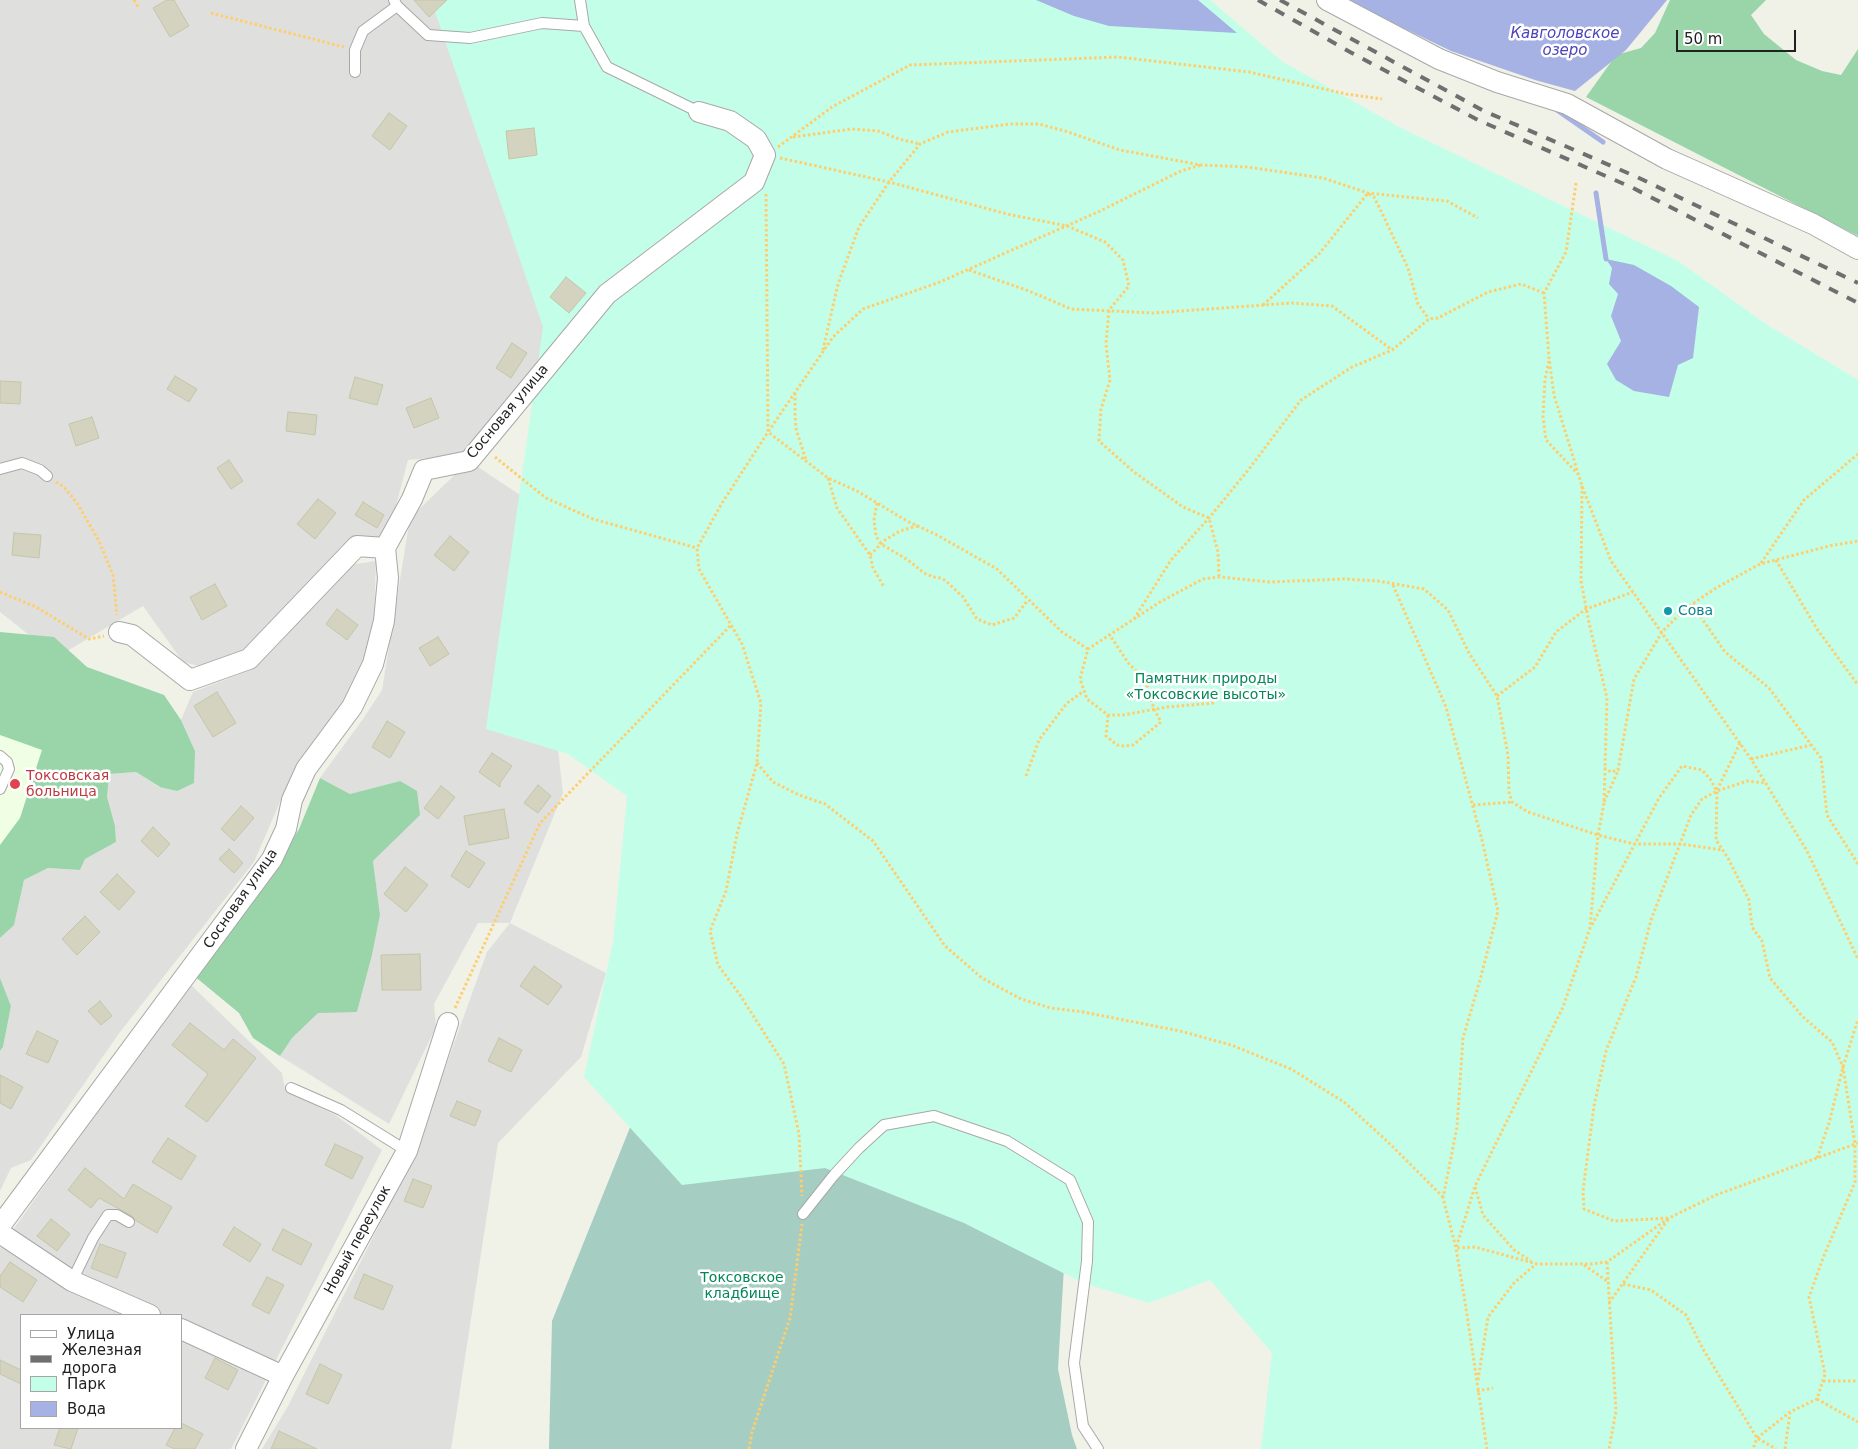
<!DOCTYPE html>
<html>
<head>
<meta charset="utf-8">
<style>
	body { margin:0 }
	#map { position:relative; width:1858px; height:1449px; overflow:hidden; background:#f0f2e7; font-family:"DejaVu Sans",sans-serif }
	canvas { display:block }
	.legend { position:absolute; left:20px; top:1314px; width:162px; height:115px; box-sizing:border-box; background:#fff; border:1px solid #a6a6a6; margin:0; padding:6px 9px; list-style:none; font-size:15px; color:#212121 }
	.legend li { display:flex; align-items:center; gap:10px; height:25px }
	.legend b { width:25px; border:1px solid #a6a6a6 }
	.scale { position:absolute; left:1676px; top:30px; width:120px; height:22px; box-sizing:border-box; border:2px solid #212121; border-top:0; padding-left:6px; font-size:15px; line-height:18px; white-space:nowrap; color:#212121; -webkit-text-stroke:4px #fff; paint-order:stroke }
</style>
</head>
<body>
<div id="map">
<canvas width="1858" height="1449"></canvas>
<ul class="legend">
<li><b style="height:6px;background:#fff"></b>Улица</li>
<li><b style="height:6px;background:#6f6f6f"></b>Железная дорога</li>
<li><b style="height:14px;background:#c3fee9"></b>Парк</li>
<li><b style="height:14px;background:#a5b2e3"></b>Вода</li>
</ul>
<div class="scale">50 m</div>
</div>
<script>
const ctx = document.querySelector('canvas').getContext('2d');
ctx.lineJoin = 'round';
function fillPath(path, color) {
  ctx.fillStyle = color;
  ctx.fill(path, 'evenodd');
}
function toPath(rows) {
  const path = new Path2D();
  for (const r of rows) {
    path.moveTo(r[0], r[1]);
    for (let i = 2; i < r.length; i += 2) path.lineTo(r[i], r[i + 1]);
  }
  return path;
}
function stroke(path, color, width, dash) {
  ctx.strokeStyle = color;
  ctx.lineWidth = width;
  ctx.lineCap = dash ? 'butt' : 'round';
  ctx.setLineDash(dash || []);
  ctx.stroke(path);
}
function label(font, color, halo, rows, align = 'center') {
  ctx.font = font + ' "DejaVu Sans",sans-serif';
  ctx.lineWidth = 5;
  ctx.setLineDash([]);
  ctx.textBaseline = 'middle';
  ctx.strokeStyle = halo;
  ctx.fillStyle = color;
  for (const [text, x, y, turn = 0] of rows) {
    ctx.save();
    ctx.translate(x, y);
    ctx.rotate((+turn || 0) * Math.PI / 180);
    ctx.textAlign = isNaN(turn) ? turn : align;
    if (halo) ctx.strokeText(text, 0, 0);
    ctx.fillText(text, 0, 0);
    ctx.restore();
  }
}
fillPath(toPath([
	[0,0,505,0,568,332,461,455,408,460,393,517,377,540,251,649,203,667,183,662,143,606,57,657,0,612],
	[469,461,529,501,563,793,510,923,606,973,581,1057,498,1143,451,1449,262,1449,288,1406,412,1160,487,952,510,923,478,923,434,1004,436,1027,389,1124,280,1056,292,1038,318,1012,357,1012,372,955,380,915,373,861,392,842,400,781,350,794,320,778,363,719,382,690,410,518],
	[376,561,374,619,366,665,349,702,301,762,283,795,254,862,120,1032,31,1160,11,1168,0,1191,0,1051,3,1047,11,1006,0,978,0,938,14,924,24,880,48,868,80,870,85,859,116,842,115,826,106,797,109,774,136,772,159,787,195,751,181,720,193,692,251,670,276,647,349,565],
	[189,983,282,1073,285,1090,337,1116,382,1150,231,1449,0,1449,0,1248],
	[21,1315,181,1315,181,1428,21,1428]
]), '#dfdfde');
fillPath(toPath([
	[0,735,42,749,20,818,0,845]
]), '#f0ffe4');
fillPath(toPath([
	[1670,0,1766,0,1751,15,1764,34,1796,60,1822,71,1841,75,1858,49,1858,236,1586,97,1616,55,1641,48,1655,33],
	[0,632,54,637,87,667,164,695,181,720,195,751,194,783,177,791,160,787,136,772,109,774,107,797,115,826,116,842,85,859,80,870,48,868,24,880,14,925,0,938,0,845,20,818,42,750,0,735],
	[320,778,350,794,400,781,417,791,420,815,373,861,380,915,372,955,357,1012,318,1013,292,1038,280,1056,253,1038,239,1013,193,975,276,868,299,829],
	[0,978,11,1006,3,1047,0,1051]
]), '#99d5a9');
fillPath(toPath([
	[654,1068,1064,1267,1058,1369,1072,1435,1077,1449,549,1449,552,1321]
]), '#a6cdc2');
fillPath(toPath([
	[431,0,1210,0,1283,62,1401,128,1678,261,1766,324,1858,380,1858,1449,1261,1449,1272,1353,1210,1280,1149,1303,1083,1283,964,1223,825,1168,682,1185,584,1077,613,942,627,796,568,754,486,729,543,327]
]), '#c3fee9');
fillPath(toPath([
	[1036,0,1198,0,1237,33,1109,26,1074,16],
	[1350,0,1667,0,1626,50,1575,91,1535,80,1451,51,1374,14],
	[1606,259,1634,265,1671,286,1699,307,1693,358,1678,365,1669,397,1634,391,1616,380,1607,364,1621,341,1611,316,1618,294,1609,284,1612,268]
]), '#a5b2e3');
stroke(toPath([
	[1554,108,1603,142],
	[1596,193,1606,259]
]), '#a5b2e3', 5);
const building = toPath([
	[167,0,174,0,189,26,170,37,153,8,167,0],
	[414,0,447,0,429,17,414,0],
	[389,113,407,126,390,150,372,136,389,113],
	[534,128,537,155,509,159,506,131,534,128],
	[566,277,586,293,569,313,550,297,566,277],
	[512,343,527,353,511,378,496,368,512,343],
	[175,376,197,389,189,402,167,389,175,376],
	[355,377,383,385,377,405,349,398,355,377],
	[0,381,21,382,20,404,0,403,0,381],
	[431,398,439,418,414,428,406,408,431,398],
	[288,412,317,415,315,435,286,431,288,412],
	[92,417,99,438,76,446,69,424,92,417],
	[229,460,243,481,231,489,217,468,229,460],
	[318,499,336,513,315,539,297,524,318,499],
	[363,502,384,515,377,528,355,515,363,502],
	[14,533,41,535,39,558,12,555,14,533],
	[450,536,469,552,454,571,434,555,450,536],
	[215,584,227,606,202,620,190,597,215,584],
	[337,609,358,625,347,640,326,624,337,609],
	[438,637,449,654,430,666,419,648,438,637],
	[217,692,236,723,213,737,194,706,217,692],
	[387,721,405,732,390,758,372,747,387,721],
	[492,753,512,766,500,783,500,787,479,772,492,753],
	[538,785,551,796,538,813,524,803,538,785],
	[441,786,455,797,438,819,424,808,441,786],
	[241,806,254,818,234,841,221,829,241,806],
	[504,809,509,838,469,845,464,816,504,809],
	[153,827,170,844,158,857,141,841,153,827],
	[229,849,243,863,234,873,219,859,229,849],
	[466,851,485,863,469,888,451,876,466,851],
	[405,867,428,885,406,912,384,894,405,867],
	[117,874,135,892,119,910,100,892,117,874],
	[85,916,100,932,77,955,62,939,85,916],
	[420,954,421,990,382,990,381,955,420,954],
	[534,966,562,986,548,1005,520,986,534,966],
	[100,1001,112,1016,101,1025,88,1011,100,1001],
	[190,1023,224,1050,233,1039,256,1058,207,1122,185,1106,208,1074,172,1045,190,1023],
	[37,1031,58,1041,48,1063,26,1054,37,1031],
	[499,1038,522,1050,511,1072,488,1061,499,1038],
	[0,1075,23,1087,11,1109,0,1103,0,1075],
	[457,1101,481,1111,475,1126,450,1116,457,1101],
	[168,1138,196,1156,181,1180,152,1162,168,1138],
	[335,1144,363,1157,352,1179,325,1165,335,1144],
	[85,1168,124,1199,133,1184,172,1207,157,1233,135,1220,132,1216,99,1198,91,1208,68,1190,85,1168],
	[413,1179,432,1186,423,1208,404,1201,413,1179],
	[51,1219,70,1234,57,1251,37,1236,51,1219],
	[234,1227,261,1244,250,1262,223,1245,234,1227],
	[283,1229,312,1244,301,1265,272,1250,283,1229],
	[100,1244,126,1253,117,1278,91,1268,100,1244],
	[10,1262,37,1280,23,1302,0,1287,0,1276,10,1262],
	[364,1274,393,1286,383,1310,354,1298,364,1274],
	[267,1277,284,1285,269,1314,252,1305,267,1277],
	[215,1358,238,1370,228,1390,205,1378,215,1358],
	[0,1360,21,1370,21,1384,0,1374,0,1360],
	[320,1364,342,1375,328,1404,306,1394,320,1364],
	[181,1423,203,1434,195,1449,174,1449,166,1445,175,1428,181,1428,181,1423],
	[60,1428,78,1428,71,1449,54,1445,60,1428],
	[279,1431,317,1449,271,1449,279,1431]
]);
fillPath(building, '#d3d3c0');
stroke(building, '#c5c6a8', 1);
const lane = toPath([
	[394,0,397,6,428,35,470,38,542,23,584,26],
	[580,0,584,26,607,67,699,112],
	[355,72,355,50,363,31,397,6],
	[0,469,22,463,40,470,47,476],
	[0,756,7,762,9,769,0,789],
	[291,1088,341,1110,407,1151],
	[803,1214,834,1175,859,1148,884,1125,934,1116,1007,1141,1070,1180,1088,1222,1087,1261,1074,1363,1083,1426,1098,1449],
	[72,1281,93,1238,108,1215,117,1215,129,1222]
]);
const street = toPath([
	[1327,0,1439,59,1497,82,1567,104,1667,159,1813,224,1858,249],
	[119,632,132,635,190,680,249,659,357,546,385,548],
	[0,1226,272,859,286,829,292,800,306,769,352,707,373,664,384,621,388,578,385,548,412,499,424,470,469,461,607,294,754,182,765,155,756,139,730,121,699,112],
	[0,1233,72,1281,150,1315],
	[181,1329,283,1376],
	[246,1449,283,1376,407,1151,448,1023]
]);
stroke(lane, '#a8a8a8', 12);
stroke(street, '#a8a8a8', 22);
stroke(toPath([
	[134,0,138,7],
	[211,13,344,47],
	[793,137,852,129,878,131,899,139,920,144],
	[778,147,832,107,910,65,1118,57,1249,72,1346,94,1382,99],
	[780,158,889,182,1007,214,1067,226,1105,242,1123,260,1129,286,1109,310,1106,344,1110,380,1101,409,1099,441,1134,472,1183,507,1209,518,1218,552,1219,577],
	[1576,183,1566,252,1544,293,1549,358,1554,395,1582,486,1611,561,1751,759,1807,851,1858,959],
	[766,194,768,432,722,503,697,548,699,569,742,644,761,703,757,763,737,834,726,891,710,931,718,965,740,995,784,1064,799,1134,802,1196],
	[1369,194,1374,197,1380,209,1408,268,1418,304,1429,319],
	[969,270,1029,291,1071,309,1153,313,1292,303,1332,306,1391,349],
	[1263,305,1319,254,1368,193],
	[823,350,838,284,859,227,889,182,920,144,948,132,1010,124,1039,124,1065,131,1120,150,1201,165,1247,167,1323,178,1368,193,1447,201,1478,218],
	[1549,361,1545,379,1543,417,1546,440,1578,474],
	[795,393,795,414,796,429,806,460],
	[495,457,546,498,593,519,697,548],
	[828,478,837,508,870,555,873,568,884,587],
	[56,482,64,487,77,503,99,541,113,575,117,615],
	[1582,486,1581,581,1589,623,1607,698,1604,803,1598,835,1590,928,1563,1007,1475,1186,1456,1248,1475,1247,1537,1264,1591,1264,1607,1262,1669,1218,1716,1195,1858,1143],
	[877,503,874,520,876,536,881,544,908,560,924,573,933,577,941,578,946,581,963,597,977,619,992,625,1014,618,1028,600],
	[870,555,885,540,900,531,917,526],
	[1776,560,1817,629,1858,685],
	[1761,563,1804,500,1858,454],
	[1393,585,1446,707,1482,840,1498,911,1480,980,1463,1038,1457,1127,1443,1198,1456,1248,1466,1308,1487,1449],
	[0,592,36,607,89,639,104,636],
	[1692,604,1725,652,1769,688,1821,758,1827,815,1858,864],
	[1134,619,1171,560,1209,518,1249,469,1301,400,1352,367,1392,350,1429,319,1438,318,1488,292,1521,284,1544,293],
	[1088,649,1062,632,997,569,937,535,907,521,857,491,828,478,768,432,833,337,863,309,940,282,1100,211,1181,171,1201,165],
	[1497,696,1535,667,1556,632,1586,609,1633,592],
	[1214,703,1167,707,1123,715,1108,715,1087,699,1080,679,1088,649,1160,602,1203,579,1219,577,1270,582,1344,579,1378,581,1424,589,1448,610,1469,653,1497,696,1508,755,1509,792,1512,802,1528,812,1598,835,1634,844,1681,844,1722,850],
	[1108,715,1106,736,1117,745,1124,746,1133,745,1161,722,1154,709,1145,679,1129,664,1109,634],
	[1751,759,1811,745],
	[757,763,773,782,799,795,825,804,873,841,945,946,982,978,1021,999,1051,1008,1083,1012,1180,1031,1231,1045,1291,1069,1344,1102,1388,1142,1443,1197],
	[1604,768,1611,772,1618,770,1634,679,1662,632,1685,609,1716,588,1760,564,1829,546,1858,541],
	[1026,776,1039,740,1067,703,1084,691],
	[1717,790,1740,743],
	[1604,802,1618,771],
	[1473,805,1512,802],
	[1592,925,1659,798,1682,766,1702,770,1710,779,1717,791,1716,840,1728,858,1749,900,1752,927,1762,941,1770,978,1802,1016,1832,1042,1843,1067,1855,1144,1855,1182,1823,1258,1809,1297,1825,1374,1817,1399,1790,1412,1757,1438,1753,1449],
	[455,1008,540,823,732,624],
	[1817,1158,1829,1123,1843,1067,1858,1019],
	[1475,1187,1483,1215,1514,1250,1531,1261],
	[1607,1262,1616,1411,1609,1449],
	[1584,1265,1607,1281],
	[1623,1284,1651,1290,1686,1315,1703,1349,1757,1438,1776,1449],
	[1609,1303,1669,1218,1614,1221,1584,1209,1583,1191,1594,1106,1606,1051,1636,977,1651,920,1691,815,1702,799,1717,791,1747,781,1765,783],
	[1478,1380,1488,1317,1514,1283,1536,1264],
	[1823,1381,1858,1381],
	[1477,1391,1493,1388],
	[1817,1399,1858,1422],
	[749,1449,752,1432,790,1318,802,1224],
	[1785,1449,1790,1413]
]), '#ffce6c', 3, [2.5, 2.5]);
stroke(lane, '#fff', 10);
stroke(street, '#fff', 20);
stroke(toPath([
	[1258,0,1350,52,1478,120,1633,188,1858,303],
	[1280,0,1484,111,1637,177,1858,283]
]), '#6f6f6f', 4, [10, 10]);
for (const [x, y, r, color] of [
	[1668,611,5,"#0f9aa8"],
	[15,784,6,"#e0444e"]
]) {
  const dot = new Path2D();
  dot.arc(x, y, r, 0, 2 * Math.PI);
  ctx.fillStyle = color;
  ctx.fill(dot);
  stroke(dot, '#fff', 2);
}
label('14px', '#212121', '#fff', [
	["Сосновая улица",508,412,-50],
	["Сосновая улица",241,899,-55],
	["Новый переулок",358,1240,-61]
]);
label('14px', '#0d838f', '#fff', [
	["Сова",1678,611]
], 'left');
label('14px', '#038758', '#fff', [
	["Памятник природы",1206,679],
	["«Токсовские высоты»",1206,695],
	["Токсовское",742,1278],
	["кладбище",742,1294]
]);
label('14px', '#be3a42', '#fff', [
	["Токсовская",26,776],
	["больница",26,792]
], 'left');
label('italic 15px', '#4b44bb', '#fff', [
	["Кавголовское",1565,34],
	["озеро",1565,51]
]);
</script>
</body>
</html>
